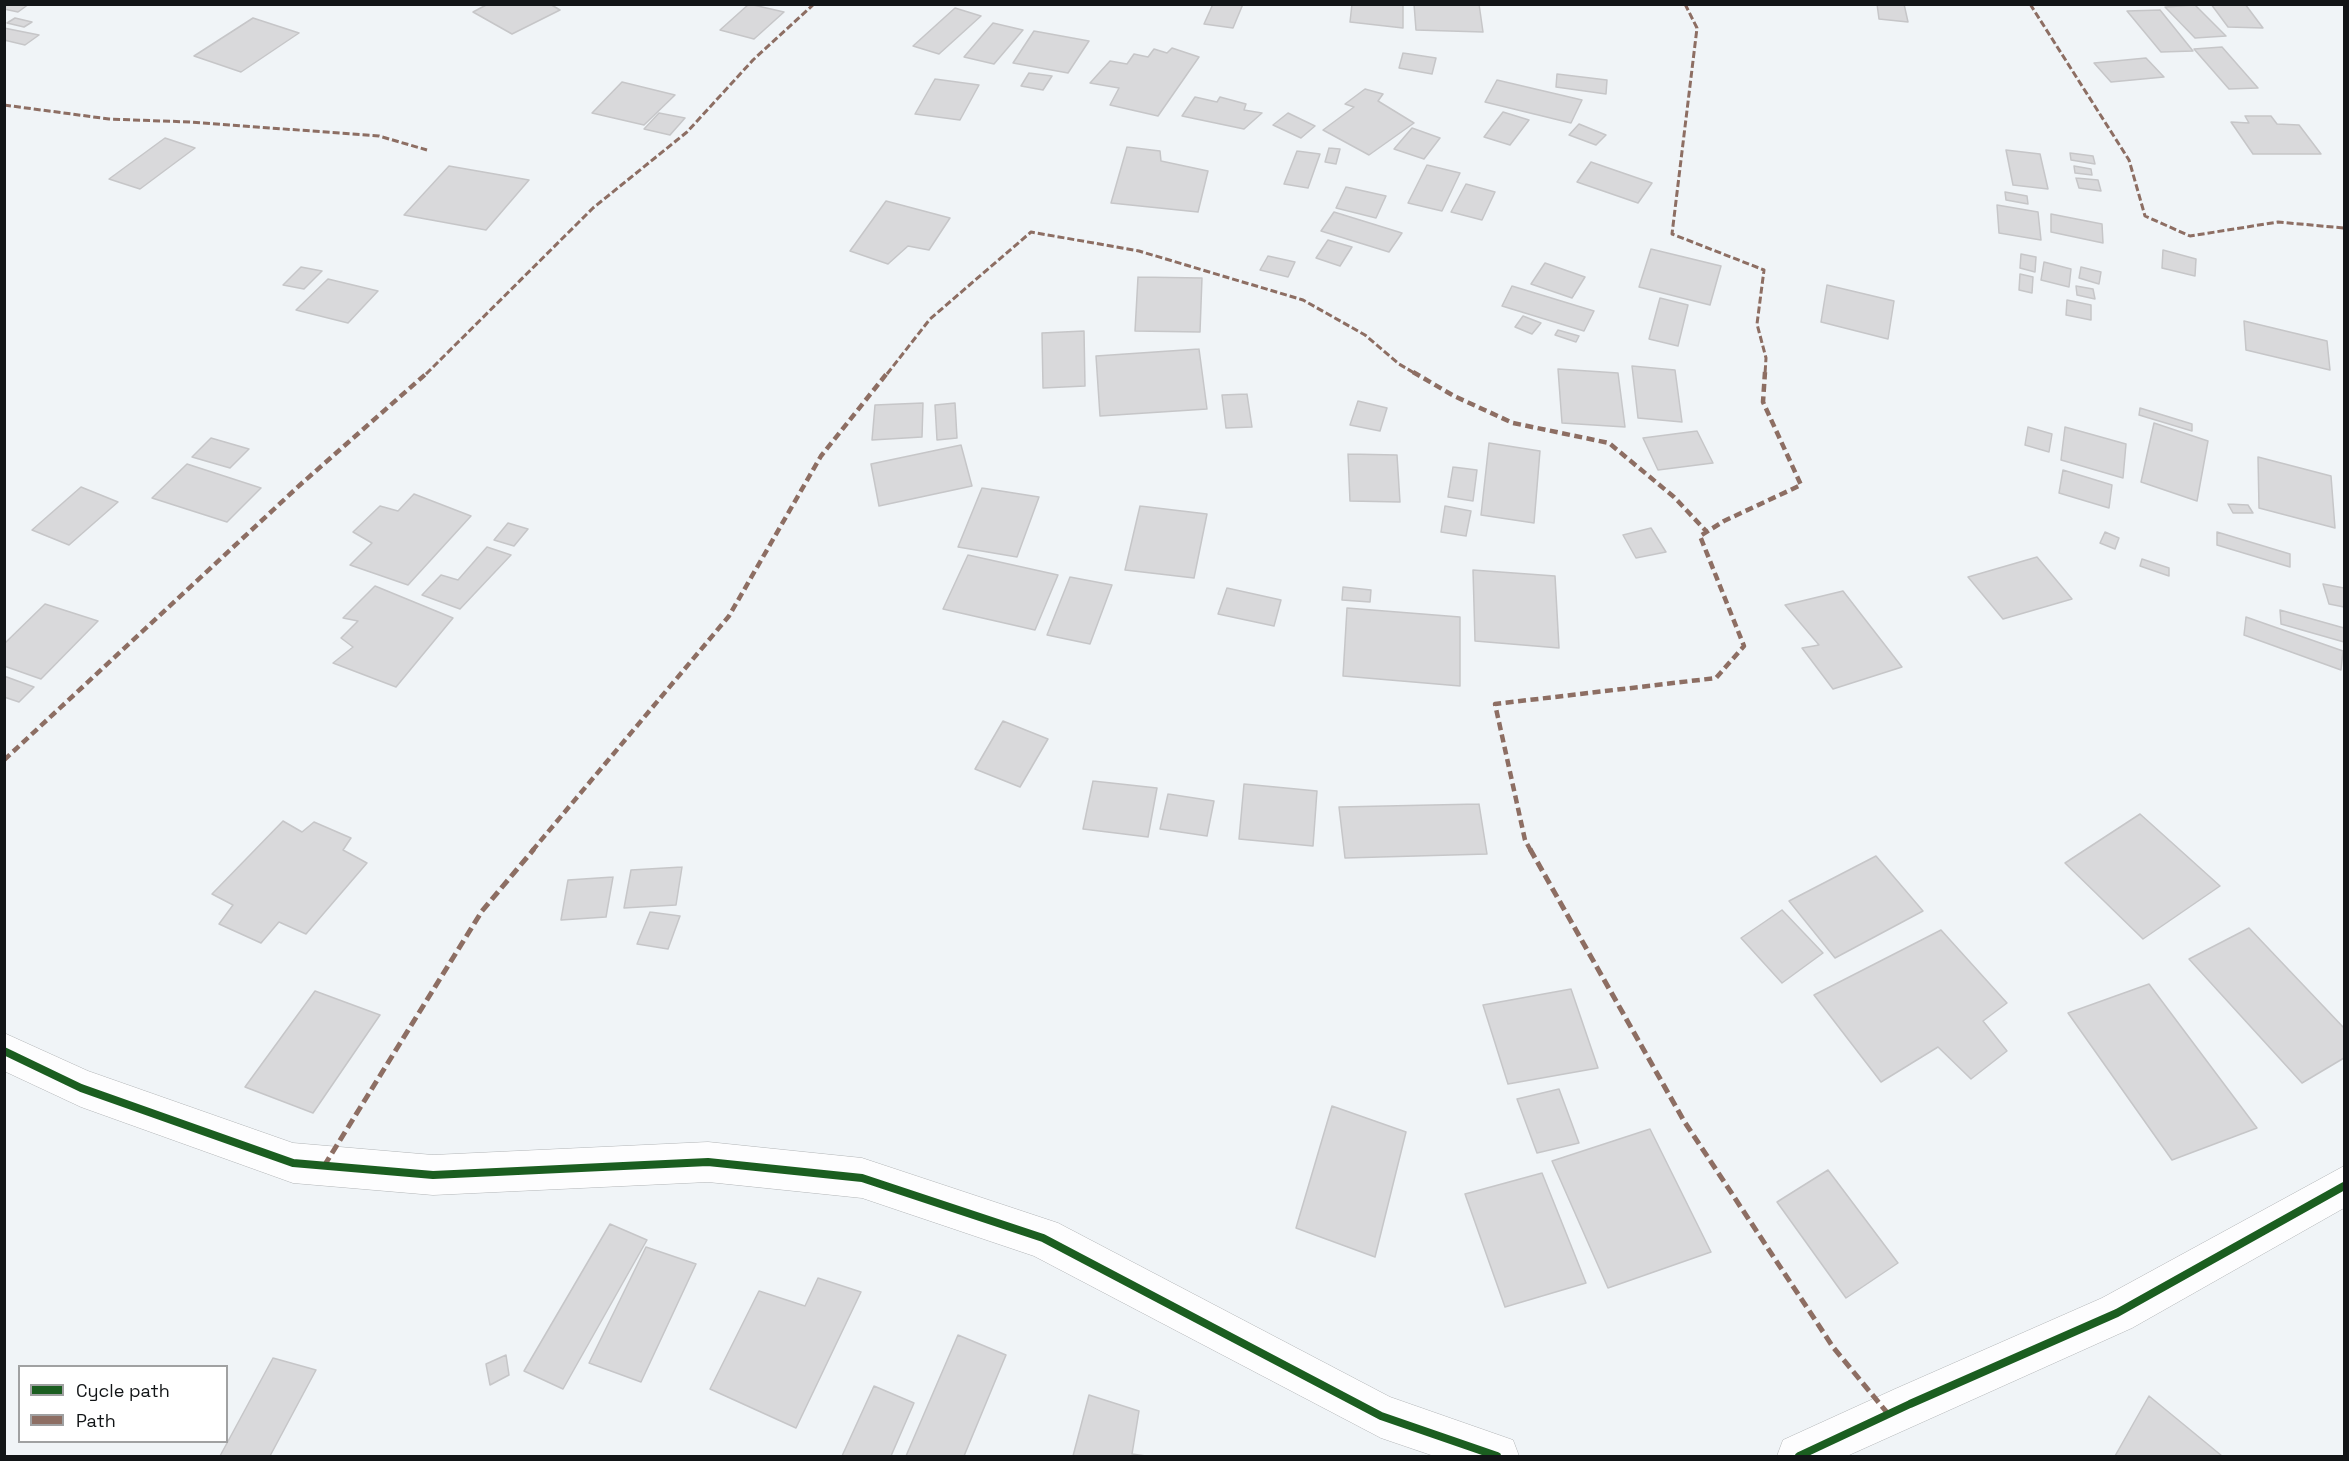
<!DOCTYPE html>
<html>
<head>
<meta charset="utf-8">
<style>
	body { margin:0 }
	#map { position:relative; width:2349px; height:1461px; overflow:hidden; background:#f0f4f7; font-family:"Space Grotesk",sans-serif }
	canvas { display:block }
	.frame { position:absolute; inset:0; border:6px solid #121517; pointer-events:none }
	.legend { position:absolute; left:18px; top:1365px; width:210px; height:78px; box-sizing:border-box; background:#fff; border:2px solid #a0a1a2; margin:0; padding:8px 10px; list-style:none; font-size:18px; color:#121517 }
	.legend li { display:flex; align-items:center; gap:12px; height:30px }
	.legend b { width:30px; border:2px solid #a0a1a2 }
</style>
</head>
<body>
<div id="map">
<canvas width="2349" height="1461"></canvas>
<div class="frame"></div>
<ul class="legend">
<li><b style="height:8px;background:#1b5e20"></b>Cycle path</li>
<li><b style="height:8px;background:#8d6e63"></b>Path</li>
</ul>
</div>
<script>
const ctx = document.querySelector('canvas').getContext('2d');
ctx.lineJoin = 'round';
function fillPath(path, color) {
  ctx.fillStyle = color;
  ctx.fill(path, 'evenodd');
}
function toPath(rows) {
  const path = new Path2D();
  for (const r of rows) {
    path.moveTo(r[0], r[1]);
    for (let i = 2; i < r.length; i += 2) path.lineTo(r[i], r[i + 1]);
  }
  return path;
}
function stroke(path, color, width, dash) {
  ctx.strokeStyle = color;
  ctx.lineWidth = width;
  ctx.lineCap = dash ? 'butt' : 'round';
  ctx.setLineDash(dash || []);
  ctx.stroke(path);
}
const building = toPath([
	[7,4,29,4,18,12,4,9,7,4],
	[488,4,550,4,560,10,512,34,473,12,488,4],
	[749,4,784,12,754,39,720,30,749,4],
	[1213,4,1243,4,1233,28,1204,24,1213,4],
	[1352,4,1403,4,1403,28,1350,22,1352,4],
	[1414,4,1479,4,1483,32,1416,30,1414,4],
	[1877,4,1904,4,1908,22,1879,19,1877,4],
	[2211,4,2245,4,2263,28,2228,27,2211,4],
	[2195,5,2226,36,2195,38,2165,7,2195,5],
	[955,8,981,16,939,54,913,46,955,8],
	[2160,10,2193,51,2161,52,2127,11,2160,10],
	[15,18,32,22,24,27,7,23,15,18],
	[253,18,299,33,241,72,194,56,253,18],
	[993,23,1023,30,994,64,964,57,993,23],
	[4,28,39,35,25,45,4,40,4,28],
	[1034,31,1089,41,1068,73,1013,63,1034,31],
	[2222,47,2258,88,2229,89,2194,49,2222,47],
	[1172,48,1199,57,1158,116,1110,105,1119,88,1090,83,1110,61,1127,64,1134,54,1148,57,1154,49,1167,53,1172,48],
	[1403,53,1436,58,1432,74,1399,68,1403,53],
	[2146,58,2164,77,2111,82,2094,63,2146,58],
	[1029,73,1052,76,1043,90,1021,86,1029,73],
	[1557,74,1607,80,1606,94,1556,87,1557,74],
	[935,79,979,85,960,120,915,114,935,79],
	[1497,80,1582,100,1571,123,1485,102,1497,80],
	[622,82,675,95,644,125,592,113,622,82],
	[1365,89,1383,94,1378,101,1414,123,1369,155,1323,130,1354,107,1345,104,1365,89],
	[1195,97,1217,102,1220,97,1246,104,1244,110,1262,113,1244,129,1182,116,1195,97],
	[1503,112,1529,120,1510,145,1484,137,1503,112],
	[659,113,685,118,670,135,644,129,659,113],
	[1288,113,1315,126,1301,138,1273,125,1288,113],
	[2245,116,2271,116,2277,124,2299,125,2321,154,2253,154,2231,122,2249,123,2245,116],
	[1579,124,1606,135,1596,145,1569,135,1579,124],
	[1412,128,1440,138,1424,159,1394,149,1412,128],
	[165,138,195,148,140,189,109,179,165,138],
	[1127,147,1160,151,1161,161,1208,171,1198,212,1111,203,1127,147],
	[1329,148,1340,149,1336,164,1325,162,1329,148],
	[2006,150,2040,154,2048,189,2013,185,2006,150],
	[1297,151,1320,154,1308,188,1284,184,1297,151],
	[2070,153,2093,156,2095,164,2071,160,2070,153],
	[1591,162,1652,183,1638,203,1577,182,1591,162],
	[1427,165,1460,173,1442,211,1408,203,1427,165],
	[449,166,529,180,486,230,404,215,449,166],
	[2074,166,2091,169,2092,175,2075,173,2074,166],
	[2076,178,2098,180,2101,191,2079,188,2076,178],
	[1466,184,1495,192,1482,220,1451,212,1466,184],
	[1346,187,1386,196,1376,218,1336,208,1346,187],
	[2005,192,2027,196,2028,204,2006,200,2005,192],
	[886,201,950,218,929,250,908,246,888,264,850,251,886,201],
	[1997,205,2038,212,2041,240,1999,233,1997,205],
	[1334,212,1402,233,1389,252,1321,231,1334,212],
	[2051,214,2102,224,2103,243,2051,232,2051,214],
	[1328,240,1352,247,1340,266,1316,258,1328,240],
	[1651,249,1721,266,1710,305,1639,287,1651,249],
	[2163,250,2196,259,2195,276,2162,268,2163,250],
	[2021,254,2036,257,2035,272,2020,268,2021,254],
	[1268,256,1295,262,1288,277,1260,270,1268,256],
	[2044,262,2071,269,2069,287,2041,280,2044,262],
	[1545,263,1585,277,1572,298,1531,284,1545,263],
	[301,267,322,271,304,289,283,285,301,267],
	[2081,267,2101,272,2099,284,2079,278,2081,267],
	[2020,274,2033,277,2032,293,2019,290,2020,274],
	[1138,277,1202,278,1200,332,1135,331,1138,277],
	[328,279,378,291,348,323,296,310,328,279],
	[1827,285,1894,301,1888,339,1821,322,1827,285],
	[1512,286,1594,311,1584,331,1502,306,1512,286],
	[2076,286,2093,289,2095,299,2077,295,2076,286],
	[1660,298,1688,305,1678,346,1649,339,1660,298],
	[2067,300,2091,305,2091,320,2066,315,2067,300],
	[1523,316,1541,323,1532,334,1515,327,1523,316],
	[2244,321,2327,341,2330,370,2246,350,2244,321],
	[1558,330,1579,336,1576,342,1555,335,1558,330],
	[1084,331,1085,386,1043,388,1042,333,1084,331],
	[1199,349,1207,409,1100,416,1096,356,1199,349],
	[1632,366,1675,370,1682,422,1638,418,1632,366],
	[1558,369,1618,373,1625,427,1562,423,1558,369],
	[1247,394,1252,427,1226,428,1222,395,1247,394],
	[1358,401,1387,408,1380,431,1350,425,1358,401],
	[923,403,922,437,872,440,875,405,923,403],
	[955,403,957,438,937,440,935,405,955,403],
	[2140,408,2192,424,2192,431,2139,415,2140,408],
	[2154,423,2208,441,2197,501,2141,482,2154,423],
	[2028,427,2052,434,2049,452,2025,445,2028,427],
	[2065,427,2126,444,2123,478,2061,460,2065,427],
	[1697,431,1713,463,1658,470,1643,438,1697,431],
	[211,438,249,449,230,468,192,457,211,438],
	[1489,443,1540,451,1534,523,1481,515,1489,443],
	[961,445,972,486,879,506,871,464,961,445],
	[1348,454,1397,455,1400,502,1350,501,1348,454],
	[2258,457,2331,476,2335,528,2259,508,2258,457],
	[187,464,261,488,227,522,152,498,187,464],
	[1453,467,1477,470,1473,501,1448,497,1453,467],
	[2063,470,2112,485,2109,508,2059,493,2063,470],
	[81,487,118,502,69,545,32,530,81,487],
	[982,488,1039,497,1017,557,958,547,982,488],
	[414,494,471,516,408,585,350,565,372,543,353,532,380,506,398,511,414,494],
	[2228,504,2248,505,2253,513,2233,513,2228,504],
	[1140,506,1207,514,1194,578,1125,570,1140,506],
	[1445,506,1471,511,1466,536,1441,532,1445,506],
	[508,523,528,529,514,546,494,540,508,523],
	[1651,528,1666,552,1636,558,1623,535,1651,528],
	[2105,532,2119,538,2115,549,2100,543,2105,532],
	[2217,532,2290,554,2290,567,2217,545,2217,532],
	[487,547,511,555,460,609,422,595,441,575,458,580,487,547],
	[968,555,1058,575,1035,630,943,609,968,555],
	[2037,557,2072,599,2003,619,1968,577,2037,557],
	[2142,559,2169,568,2169,576,2140,566,2142,559],
	[1473,570,1555,576,1559,648,1475,641,1473,570],
	[1070,577,1112,585,1090,644,1047,635,1070,577],
	[2323,584,2344,588,2344,607,2329,604,2323,584],
	[375,586,453,618,396,687,333,663,353,647,341,638,358,621,343,618,375,586],
	[1343,587,1371,590,1370,602,1342,600,1343,587],
	[1227,588,1281,600,1274,626,1218,614,1227,588],
	[1843,591,1902,667,1833,689,1802,648,1819,645,1785,605,1843,591],
	[45,604,98,621,41,679,4,666,4,644,45,604],
	[1347,608,1460,617,1460,686,1343,676,1347,608],
	[2280,610,2344,628,2344,642,2281,624,2280,610],
	[2246,617,2343,651,2341,670,2244,635,2246,617],
	[4,676,34,687,19,702,4,697,4,676],
	[1003,721,1048,739,1020,787,975,769,1003,721],
	[1093,781,1157,788,1148,837,1083,829,1093,781],
	[1244,784,1317,791,1313,846,1239,839,1244,784],
	[1168,794,1214,801,1207,836,1160,829,1168,794],
	[1479,804,1487,854,1345,858,1339,807,1479,804],
	[2140,814,2220,886,2143,939,2065,863,2140,814],
	[283,821,302,832,314,822,351,838,343,850,367,863,306,934,279,922,261,943,219,924,233,905,212,894,283,821],
	[1876,856,1923,911,1835,958,1789,901,1876,856],
	[682,867,676,905,624,908,631,870,682,867],
	[613,877,606,917,561,920,568,880,613,877],
	[1782,910,1823,953,1782,983,1741,938,1782,910],
	[650,912,680,916,668,949,637,944,650,912],
	[2249,928,2344,1028,2344,1058,2302,1083,2189,959,2249,928],
	[1941,930,2007,1003,1983,1021,2007,1051,1971,1079,1938,1047,1881,1082,1814,995,1941,930],
	[2149,984,2257,1128,2172,1160,2068,1013,2149,984],
	[1571,989,1598,1068,1508,1084,1483,1005,1571,989],
	[315,991,380,1015,313,1113,245,1087,315,991],
	[1559,1089,1579,1143,1537,1153,1517,1099,1559,1089],
	[1332,1106,1406,1132,1375,1257,1296,1228,1332,1106],
	[1650,1129,1711,1252,1608,1288,1552,1161,1650,1129],
	[1828,1170,1898,1263,1846,1298,1777,1202,1828,1170],
	[1542,1173,1586,1283,1505,1307,1465,1194,1542,1173],
	[610,1224,647,1240,563,1389,524,1371,610,1224],
	[646,1247,696,1264,641,1382,589,1363,646,1247],
	[818,1278,861,1292,796,1428,710,1389,759,1291,805,1306,818,1278],
	[958,1335,1006,1355,964,1456,906,1456,958,1335],
	[506,1355,509,1375,490,1385,486,1364,506,1355],
	[273,1358,316,1370,270,1456,220,1456,273,1358],
	[874,1386,914,1403,891,1456,842,1456,874,1386],
	[1089,1395,1139,1411,1132,1454,1146,1456,1073,1456,1089,1395],
	[2149,1396,2222,1456,2115,1456,2149,1396]
]);
fillPath(building, '#d9d9db');
stroke(building, '#c6c6c8', 1.5);
const minor = toPath([
	[4,1033,88,1071,293,1143,433,1155,708,1142,862,1158,1058,1223,1390,1397,1513,1440,1519,1456,1434,1456,1381,1438,1034,1256,862,1198,708,1182,433,1195,293,1183,81,1107,4,1071,4,1033],
	[2344,1166,2344,1208,2132,1328,1847,1456,1777,1456,1783,1440,1895,1389,2102,1298,2344,1166]
]);
stroke(minor, '#b2b5b7', 1);
fillPath(minor, '#fdfdfe');
stroke(toPath([
	[1685,4,1697,28,1672,234,1764,270,1757,324,1766,358,1765,374],
	[2030,4,2129,160,2145,216,2190,236,2278,222,2344,228],
	[4,105,109,119,190,122,379,136,427,150],
	[426,374,593,208,687,132,753,60,814,4],
	[887,374,930,319,1031,232,1139,251,1303,300,1365,335,1399,364,1416,374]
]), '#8d6e63', 3, [7, 3]);
stroke(toPath([
	[1413,372,1454,396,1513,423,1609,443,1674,497,1707,532],
	[4,760,301,484,428,372],
	[532,851,729,616,821,456,888,372],
	[1531,851,1525,840,1495,704,1716,678,1744,646,1700,536,1724,521,1801,485,1763,402,1765,372]
]), '#8d6e63', 4.5, [8, 4.5]);
stroke(toPath([
	[1530,849,1684,1121,1833,1347,1889,1415],
	[324,1166,482,911,534,849]
]), '#8d6e63', 5, [10, 5]);
stroke(toPath([
	[4,1051,81,1088,293,1163,433,1175,708,1162,862,1178,1043,1238,1381,1416,1497,1456],
	[1799,1456,1910,1404,2117,1313,2344,1186]
]), '#1b5e20', 8);
</script>
</body>
</html>
